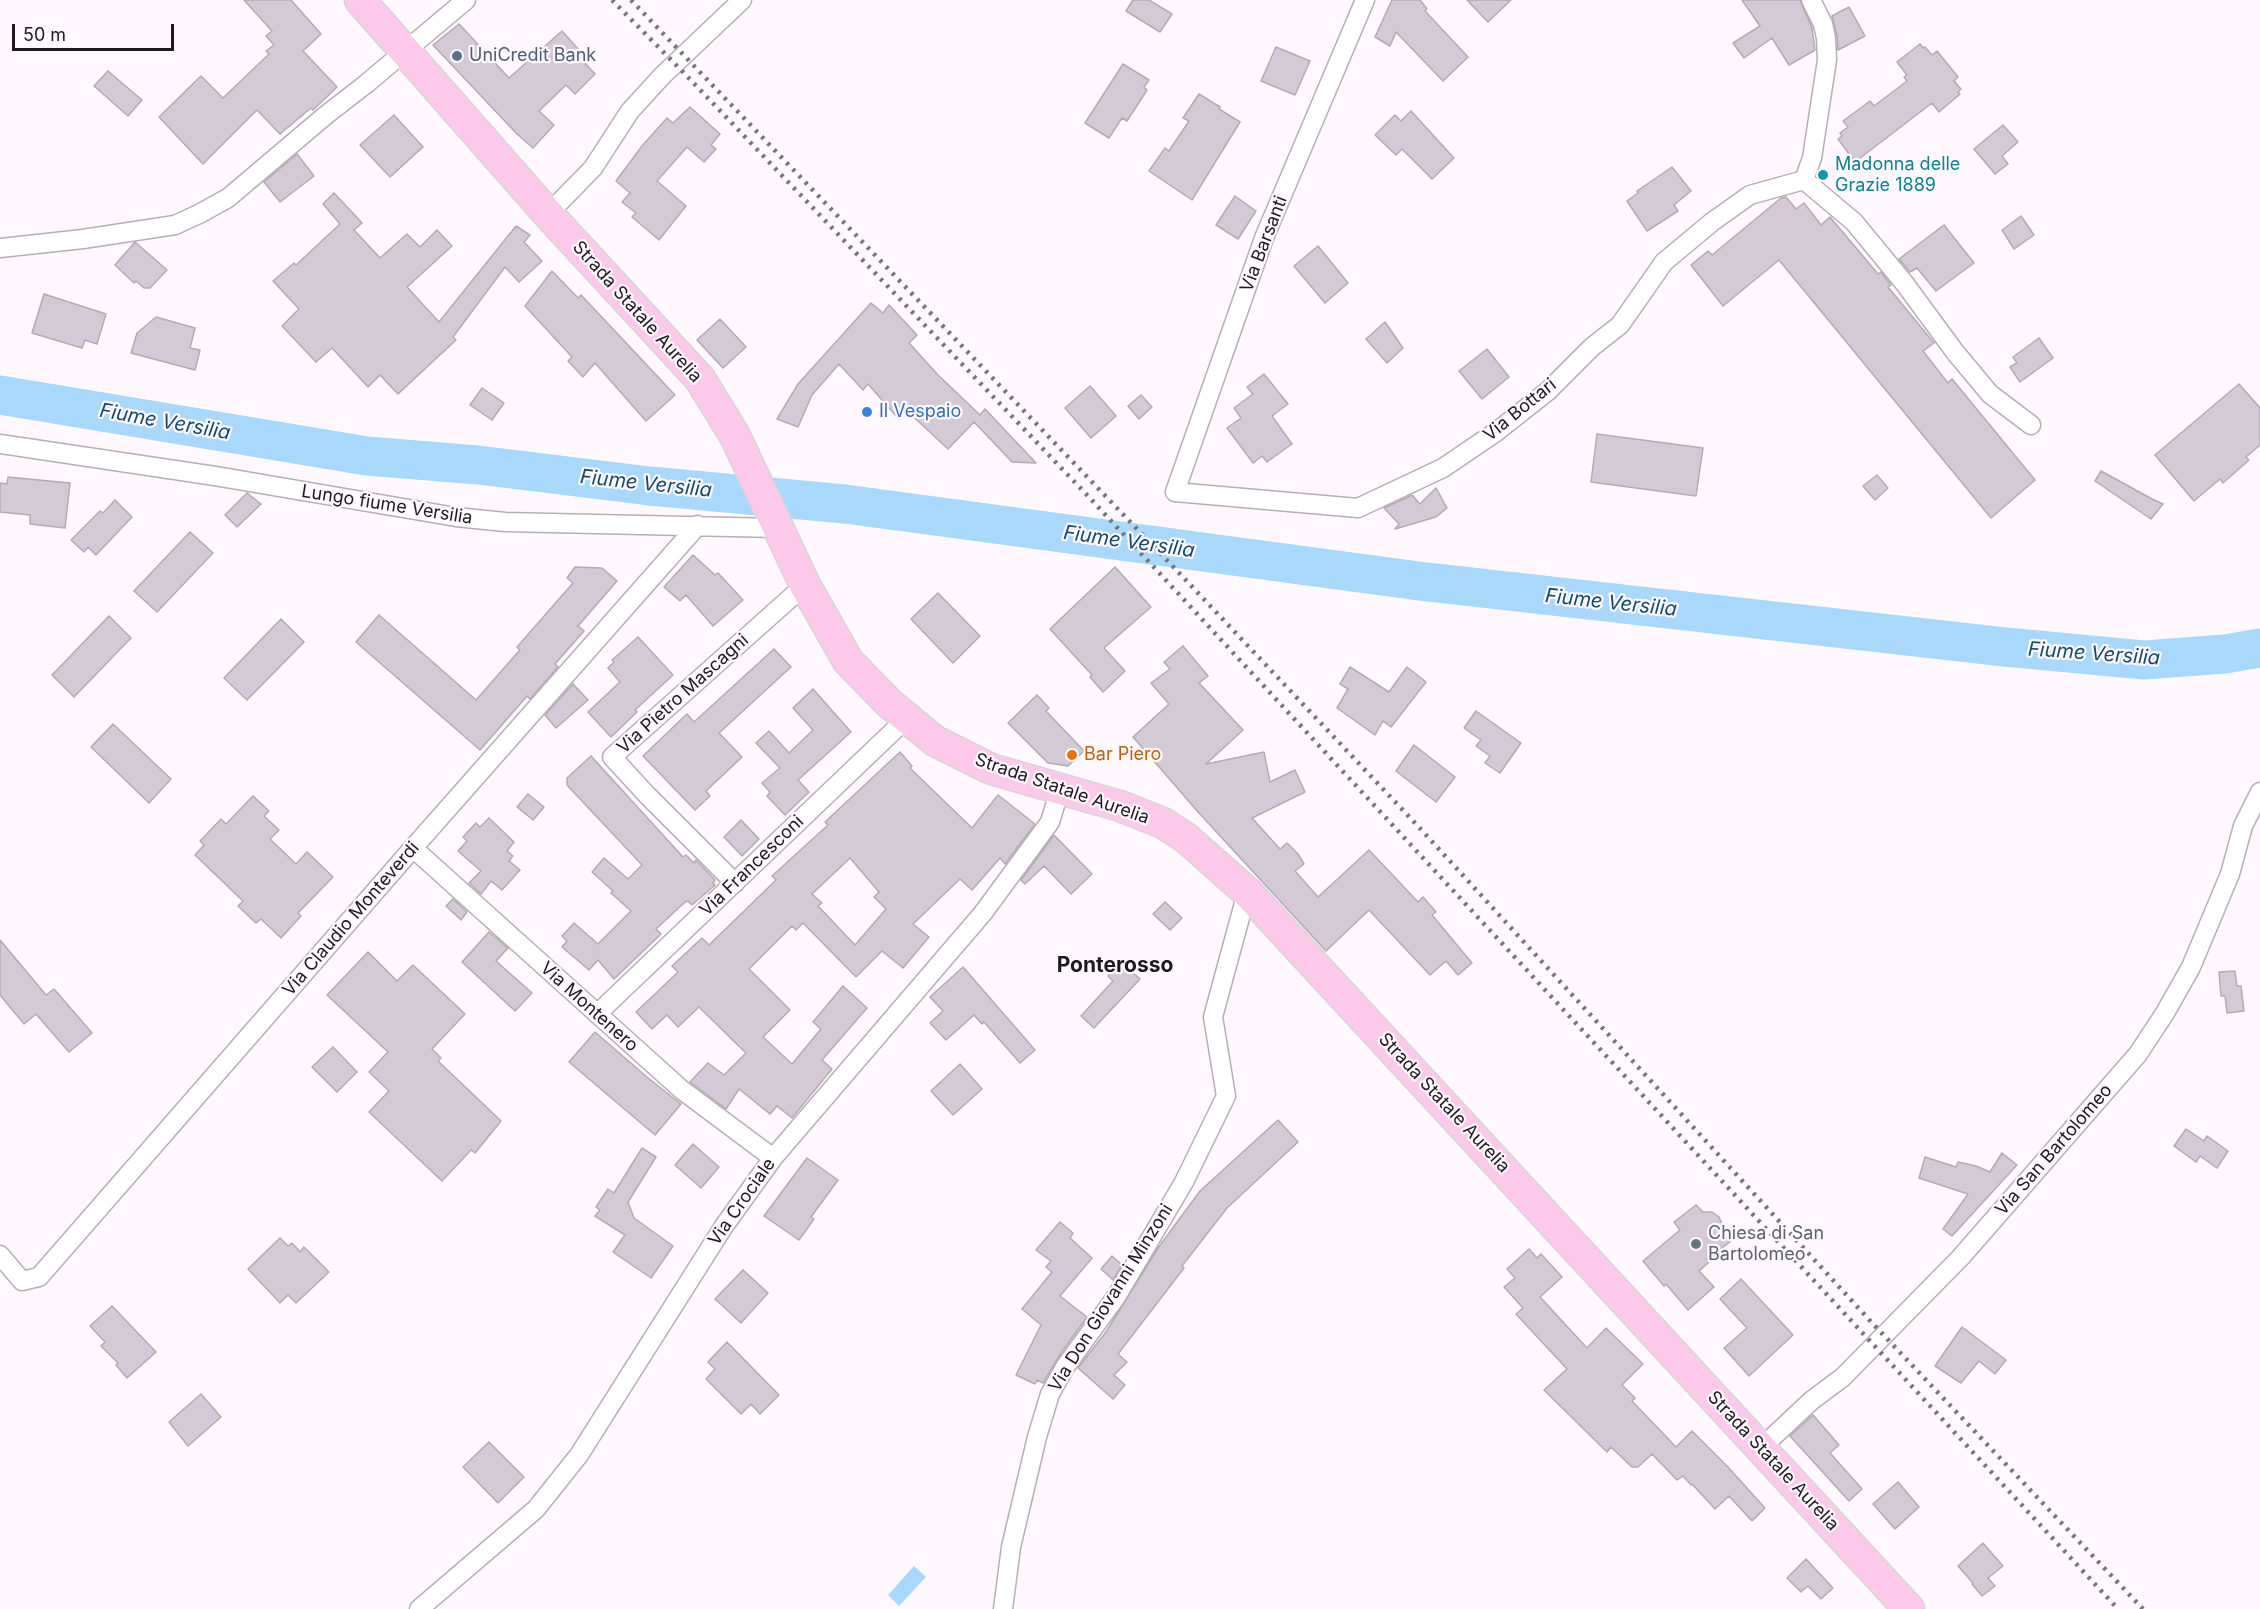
<!DOCTYPE html>
<html>
<head>
<meta charset="utf-8">
<style>
	body { margin:0 }
	#map { position:relative; width:2260px; height:1609px; overflow:hidden; background:#fff9ff; font-family:Inter,sans-serif }
	canvas { display:block }
	.scale { position:absolute; left:12px; top:24px; width:162px; height:27px; box-sizing:border-box; border:3px solid #1d191d; border-top:0; padding-left:8px; font-size:18px; line-height:21px; white-space:nowrap; color:#1d191d; -webkit-text-stroke:4px #fff9ff; paint-order:stroke }
</style>
</head>
<body>
<div id="map">
<canvas width="2260" height="1609"></canvas>
<div class="scale">50 m</div>
</div>
<script>
const ctx = document.querySelector('canvas').getContext('2d');
ctx.lineJoin = 'round';
function fillPath(path, color) {
  ctx.fillStyle = color;
  ctx.fill(path, 'evenodd');
}
function toPath(rows) {
  const path = new Path2D();
  for (const r of rows) {
    path.moveTo(r[0], r[1]);
    for (let i = 2; i < r.length; i += 2) path.lineTo(r[i], r[i + 1]);
  }
  return path;
}
function stroke(path, color, width, dash) {
  ctx.strokeStyle = color;
  ctx.lineWidth = width;
  ctx.lineCap = dash ? 'butt' : 'round';
  ctx.setLineDash(dash || []);
  ctx.stroke(path);
}
function label(font, color, halo, rows, align = 'center') {
  ctx.font = font + ' Inter,sans-serif';
  ctx.lineWidth = 4.5;
  ctx.setLineDash([]);
  ctx.textBaseline = 'middle';
  ctx.strokeStyle = halo;
  ctx.fillStyle = color;
  for (const [text, x, y, turn = 0] of rows) {
    ctx.save();
    ctx.translate(x, y);
    ctx.rotate((+turn || 0) * Math.PI / 180);
    ctx.textAlign = isNaN(turn) ? turn : align;
    if (halo) ctx.strokeText(text, 0, 0);
    ctx.fillText(text, 0, 0);
    ctx.restore();
  }
}
fillPath(toPath([
	[914,1566,926,1577,899,1606,888,1595]
]), '#a8d8fb');
stroke(toPath([
	[0,395,367,456,478,465,650,486,845,504,1419,581,2005,647,2144,660,2225,654,2260,648]
]), '#a8d8fb', 39);
const building = toPath([
	[244,0,291,0,321,34,303,51,337,87,313,110,311,108,280,134,257,110,203,164,159,117,201,76,223,98,269,54,266,51,274,45,266,36,272,31,244,0],
	[1133,0,1149,0,1172,14,1160,32,1126,11,1133,0],
	[1392,0,1420,0,1427,9,1425,11,1468,57,1443,81,1396,32,1390,46,1375,37,1392,0],
	[1467,0,1511,0,1488,22,1467,0],
	[1742,0,1800,0,1812,28,1815,50,1789,65,1772,38,1744,58,1733,43,1760,26,1742,0],
	[1849,7,1865,36,1838,50,1837,36,1832,16,1849,7],
	[459,24,509,78,562,31,588,60,585,63,595,74,575,94,566,85,539,111,554,125,533,148,517,134,433,45,459,24],
	[1920,44,1923,48,1925,47,1932,55,1937,51,1958,77,1954,81,1961,89,1958,92,1960,94,1939,112,1932,103,1855,162,1838,139,1842,136,1840,133,1848,127,1843,121,1870,101,1874,106,1907,81,1904,77,1907,75,1897,62,1920,44],
	[1276,47,1310,61,1295,95,1261,81,1276,47],
	[1123,64,1149,80,1144,87,1147,90,1127,121,1122,118,1109,138,1085,123,1123,64],
	[108,71,142,100,128,116,94,86,108,71],
	[1199,94,1220,107,1219,109,1240,122,1192,200,1149,171,1165,148,1169,151,1189,121,1183,118,1199,94],
	[690,107,720,134,711,145,716,149,704,162,687,147,657,181,686,206,659,240,632,217,636,213,622,202,630,193,616,181,642,146,667,118,673,123,690,107],
	[1411,111,1454,158,1432,179,1402,149,1396,155,1375,135,1395,115,1401,121,1411,111],
	[394,115,423,147,390,177,360,145,394,115],
	[2003,125,2018,142,2002,156,2008,164,1995,174,1974,149,2003,125],
	[297,154,314,176,280,202,264,182,297,154],
	[1672,167,1691,191,1674,205,1678,211,1647,231,1627,201,1638,193,1637,191,1672,167],
	[334,193,362,223,354,230,380,258,407,234,420,247,437,230,452,246,407,287,439,322,516,226,530,235,524,242,542,261,519,282,505,267,453,337,456,340,398,394,380,375,368,387,332,348,316,362,282,326,299,309,273,281,294,263,296,265,340,224,323,204,334,193],
	[1235,196,1256,211,1238,239,1216,225,1235,196],
	[1786,197,1796,209,1804,203,1821,225,1830,217,1878,274,1881,272,1891,285,1888,287,1934,343,1923,351,1948,383,1952,379,2035,480,1991,518,1779,260,1723,306,1691,265,1708,251,1712,255,1781,198,1786,197],
	[2021,216,2034,235,2014,249,2002,230,2021,216],
	[1944,225,1974,263,1936,291,1917,268,1910,272,1899,259,1944,225],
	[135,242,167,270,150,288,144,288,136,281,134,283,115,265,135,242],
	[1318,246,1348,283,1325,303,1294,266,1318,246],
	[552,271,578,298,581,295,675,395,646,421,595,363,583,377,568,361,572,357,525,306,552,271],
	[44,294,106,314,97,344,85,340,82,348,32,333,44,294],
	[871,303,883,313,889,305,917,335,909,343,938,375,980,415,985,409,1036,463,1012,462,974,422,948,449,905,409,897,417,868,384,863,390,839,364,812,395,798,427,777,419,798,384,871,303],
	[156,317,195,328,190,348,200,350,195,370,131,353,137,333,156,317],
	[720,319,746,347,723,368,697,340,720,319],
	[1385,322,1403,348,1387,363,1366,339,1385,322],
	[2039,338,2053,358,2020,382,2010,367,2017,363,2013,357,2039,338],
	[1487,349,1509,377,1482,399,1459,371,1487,349],
	[1264,374,1288,404,1272,416,1292,444,1267,462,1262,456,1253,463,1227,428,1241,418,1234,408,1253,394,1247,387,1264,374],
	[2239,384,2260,408,2260,445,2246,457,2249,460,2223,483,2220,479,2194,501,2155,455,2239,384],
	[1090,386,1116,416,1091,438,1065,408,1090,386],
	[482,388,504,403,492,420,470,405,482,388],
	[1141,395,1152,407,1139,419,1128,406,1141,395],
	[1597,434,1703,448,1696,496,1591,482,1597,434],
	[2101,471,2152,499,2163,504,2151,519,2095,481,2101,471],
	[1877,475,1888,488,1875,500,1863,486,1877,475],
	[8,477,70,483,65,528,30,524,30,515,0,512,0,483,7,484,8,477],
	[1436,488,1447,508,1436,517,1395,529,1399,524,1384,508,1412,495,1420,504,1436,488],
	[247,493,261,504,237,527,225,515,247,493],
	[115,500,132,517,96,555,88,547,84,552,71,540,100,511,103,513,115,500],
	[190,532,213,553,157,612,134,591,190,532],
	[693,555,715,575,718,573,743,600,713,626,686,595,680,601,664,587,693,555],
	[575,567,602,568,617,581,578,626,584,631,555,664,558,667,530,699,527,696,480,750,356,642,379,615,476,700,520,650,517,647,573,583,567,578,575,567],
	[1115,567,1151,607,1104,648,1125,671,1103,692,1090,677,1092,675,1050,629,1115,567],
	[938,593,980,636,953,663,911,619,938,593],
	[109,616,131,638,74,697,52,675,109,616],
	[281,619,304,642,247,700,224,678,281,619],
	[638,637,673,675,635,710,637,712,611,737,588,712,620,682,608,668,614,662,612,660,638,637],
	[1183,646,1208,676,1199,683,1243,730,1206,764,1264,752,1270,782,1295,770,1305,792,1252,818,1280,849,1287,843,1298,854,1304,864,1295,871,1318,897,1369,850,1418,902,1423,897,1436,912,1432,915,1472,963,1458,975,1446,961,1430,975,1369,910,1326,951,1199,813,1133,737,1169,704,1151,683,1170,669,1164,662,1183,646],
	[774,649,791,667,719,733,742,757,706,791,710,796,695,810,643,756,687,714,694,722,774,649],
	[1350,667,1389,692,1407,667,1426,682,1391,727,1383,721,1375,735,1337,708,1348,689,1340,684,1350,667],
	[573,684,588,700,556,728,545,715,573,684],
	[813,689,851,732,798,780,809,792,785,815,767,796,770,792,762,783,780,768,756,743,769,731,789,753,813,730,793,708,813,689],
	[1037,695,1049,708,1046,711,1084,751,1068,766,1048,763,1008,723,1037,695],
	[1476,711,1521,743,1500,773,1485,763,1490,756,1476,746,1481,740,1464,728,1476,711],
	[113,724,171,779,149,803,91,747,113,724],
	[1414,745,1455,777,1436,802,1396,771,1414,745],
	[900,752,912,766,910,768,972,828,998,795,1035,824,1005,864,1000,858,972,890,960,879,913,924,929,937,903,968,882,951,856,977,803,923,796,930,792,926,749,969,790,1010,763,1037,792,1064,821,1029,813,1022,843,986,867,1008,822,1060,832,1069,792,1118,777,1106,770,1114,739,1089,726,1109,690,1082,708,1063,724,1075,746,1053,699,1007,678,1027,667,1015,652,1029,636,1012,678,972,672,966,702,938,709,945,776,880,772,876,828,825,825,822,900,752],
	[850,858,879,892,874,897,886,909,855,945,818,906,822,903,812,894,850,858],
	[591,756,683,857,686,855,694,863,696,860,715,880,713,883,715,885,692,905,688,901,685,902,656,929,661,934,614,979,598,960,589,970,562,947,567,941,562,936,574,923,598,944,631,911,611,893,613,891,592,872,604,858,628,879,642,865,567,785,567,778,591,756],
	[528,794,544,807,533,820,517,807,528,794],
	[253,796,269,811,264,816,279,830,270,839,296,864,307,852,333,877,298,913,301,916,281,938,261,919,256,923,238,906,243,901,195,855,204,845,200,841,221,819,226,824,253,796],
	[489,818,514,842,507,851,513,856,509,861,520,870,502,890,491,881,481,894,469,883,481,871,458,851,467,841,463,837,476,823,480,827,489,818],
	[741,820,759,839,742,856,724,837,741,820],
	[1054,835,1092,874,1071,894,1044,866,1025,884,1021,880,1054,835],
	[453,899,467,912,461,920,446,906,453,899],
	[1165,902,1182,918,1170,930,1153,914,1165,902],
	[489,932,508,948,496,961,532,993,515,1011,462,962,489,932],
	[0,940,46,995,54,989,92,1033,69,1052,36,1014,24,1024,0,995,0,940],
	[368,952,397,981,413,965,465,1014,432,1049,441,1058,438,1061,501,1121,475,1153,471,1150,442,1181,369,1112,389,1091,369,1072,388,1052,327,995,368,952],
	[1121,962,1140,979,1094,1028,1081,1016,1113,981,1108,976,1121,962],
	[963,967,1035,1050,1020,1063,984,1022,982,1024,974,1015,946,1040,930,1023,943,1011,930,997,963,967],
	[2235,971,2237,986,2241,986,2244,1011,2227,1013,2225,996,2221,996,2219,972,2235,971],
	[595,1032,648,1078,681,1104,655,1135,569,1062,595,1032],
	[333,1047,357,1072,337,1092,312,1067,333,1047],
	[960,1064,982,1089,953,1115,931,1091,960,1064],
	[1278,1120,1298,1142,1227,1208,1182,1266,1184,1268,1118,1354,1127,1362,1114,1375,1125,1385,1113,1399,1078,1368,1106,1332,1158,1248,1200,1191,1278,1120],
	[2186,1129,2204,1141,2207,1136,2228,1151,2217,1168,2200,1156,2196,1162,2174,1146,2186,1129],
	[693,1144,719,1167,701,1188,675,1165,693,1144],
	[642,1148,656,1157,628,1202,634,1218,673,1246,651,1278,613,1252,625,1235,595,1216,600,1210,596,1207,608,1189,614,1193,642,1148],
	[2002,1153,2017,1165,1952,1236,1943,1229,1968,1194,1919,1178,1925,1157,1956,1167,1958,1162,1976,1166,1990,1172,2002,1153],
	[807,1158,838,1180,811,1217,814,1219,799,1240,764,1216,807,1158],
	[1696,1205,1703,1212,1712,1212,1719,1217,1722,1224,1721,1230,1730,1242,1707,1259,1709,1262,1699,1271,1714,1287,1688,1310,1666,1284,1664,1286,1643,1261,1680,1230,1674,1222,1696,1205],
	[1060,1222,1073,1233,1070,1238,1092,1258,1060,1296,1087,1317,1061,1353,1043,1383,1037,1380,1035,1384,1016,1375,1041,1325,1022,1309,1052,1272,1046,1267,1051,1261,1036,1250,1060,1222],
	[280,1238,288,1246,292,1243,300,1252,304,1247,329,1272,296,1303,288,1295,280,1303,248,1269,280,1238],
	[1529,1249,1537,1258,1541,1254,1562,1277,1540,1297,1587,1348,1606,1328,1643,1364,1622,1385,1635,1398,1632,1401,1676,1447,1692,1431,1727,1466,1765,1508,1752,1521,1729,1496,1715,1509,1692,1484,1691,1485,1683,1476,1677,1480,1652,1454,1638,1467,1632,1467,1611,1447,1607,1452,1544,1390,1567,1369,1516,1314,1523,1308,1504,1287,1515,1278,1507,1269,1529,1249],
	[1112,1256,1122,1265,1113,1280,1101,1269,1112,1256],
	[743,1270,768,1293,741,1323,715,1299,743,1270],
	[1741,1279,1793,1335,1749,1376,1724,1348,1747,1328,1720,1299,1741,1279],
	[112,1306,156,1352,127,1378,116,1365,118,1363,101,1346,105,1342,90,1326,112,1306],
	[1962,1327,2006,1360,1995,1374,1979,1361,1961,1383,1935,1366,1962,1327],
	[727,1342,779,1395,760,1414,751,1404,741,1414,706,1379,715,1369,708,1362,727,1342],
	[201,1394,221,1417,188,1446,169,1422,201,1394],
	[1813,1415,1839,1445,1830,1453,1862,1489,1849,1501,1790,1436,1813,1415],
	[489,1442,524,1477,498,1503,463,1467,489,1442],
	[1898,1482,1919,1507,1895,1529,1873,1504,1898,1482],
	[1983,1543,2003,1566,1988,1578,1995,1586,1982,1596,1972,1584,1973,1583,1958,1566,1983,1543],
	[1806,1559,1833,1588,1821,1599,1808,1586,1801,1592,1787,1578,1806,1559]
]);
fillPath(building, '#d4cad5');
stroke(building, '#b3aab4', 1.5);
const minor = toPath([
	[1365,0,1264,238,1175,492,1358,508,1443,468,1496,432,1548,391,1592,347,1620,325,1664,262,1712,222,1750,195,1804,180,1812,158,1827,60,1826,38,1823,24,1811,0],
	[1804,180,1854,222,1905,284,1955,352,1990,394,2031,425],
	[548,214,593,168,630,111,662,76,742,0],
	[0,248,83,239,175,225,199,214,228,198,326,115,366,84,466,0],
	[0,444,215,476,456,517,505,522,777,528],
	[413,848,682,1090,773,1158],
	[735,883,647,795,612,757,805,585],
	[597,1014,907,718],
	[0,1255,22,1281,39,1277,413,848,698,525],
	[1761,1448,1811,1401,1843,1377,1961,1257,2138,1054,2165,1013,2191,967,2230,874,2243,826,2260,792],
	[419,1609,536,1509,579,1455,724,1226,773,1158,983,913,1050,822,1060,789],
	[1003,1609,1011,1547,1037,1437,1050,1394,1065,1367,1116,1297,1184,1182,1226,1096,1213,1017,1247,892]
]);
const primary = toPath([
	[360,0,548,214,700,379,735,436,805,585,848,661,890,704,935,741,991,769,1120,806,1163,823,1186,838,1247,892,1909,1609]
]);
stroke(minor, '#b7adb7', 21);
stroke(primary, '#d6d6d6', 33);
stroke(minor, '#fff', 18);
stroke(primary, '#fdc9eb', 30);
stroke(toPath([
	[612,0,685,74,1088,496,2118,1609],
	[631,0,1182,576,1416,824,1874,1325,2143,1609]
]), '#797479', 4.5, [3, 6]);
for (const [x, y, r, color] of [
	[457,56,6,"#5c6f8a"],
	[1823,175,6,"#0f9aa8"],
	[867,412,6,"#3f7fe0"],
	[1072,755,6,"#e8710a"],
	[1696,1244,6,"#6b7280"]
]) {
  const dot = new Path2D();
  dot.arc(x, y, r, 0, 2 * Math.PI);
  ctx.fillStyle = color;
  ctx.fill(dot);
  stroke(dot, '#fff9ff', 2);
}
label('18px', '#4e5e75', '#fff9ff', [
	["UniCredit Bank",469,56]
], 'left');
label('18px', '#0d838f', '#fff9ff', [
	["Madonna delle",1835,165],
	["Grazie 1889",1835,186]
], 'left');
label('18px', '#1d191d', '#fff9ff', [
	["Via Barsanti",1264,244,-69],
	["Strada Statale Aurelia",637,312,48],
	["Via Bottari",1520,410,-39],
	["Lungo fiume Versilia",387,505,9],
	["Via Pietro Mascagni",683,694,-42],
	["Strada Statale Aurelia",1062,789,19],
	["Via Francesconi",752,866,-44],
	["Via Claudio Monteverdi",351,919,-49],
	["Via Montenero",589,1007,42],
	["Strada Statale Aurelia",1444,1103,47],
	["Via San Bartolomeo",2054,1150,-49],
	["Via Crociale",742,1202,-55],
	["Via Don Giovanni Minzoni",1111,1298,-58],
	["Strada Statale Aurelia",1773,1461,47]
]);
label('18px', '#366cbe', '#fff9ff', [
	["Il Vespaio",879,412]
], 'left');
label('18px', '#c56008', '#fff9ff', [
	["Bar Piero",1084,755]
], 'left');
label('18px', '#5b616d', '#fff9ff', [
	["Chiesa di San",1708,1234],
	["Bartolomeo",1708,1255]
], 'left');
label('italic 20px', '#114a6b', '#fff9ff', [
	["Fiume Versilia",165,422,10],
	["Fiume Versilia",646,484,6],
	["Fiume Versilia",1129,542,8],
	["Fiume Versilia",1611,603,6],
	["Fiume Versilia",2094,654,4]
]);
label('bold 21px', '#1d191d', '#fff9ff', [
	["Ponterosso",1115,966]
]);
</script>
</body>
</html>
